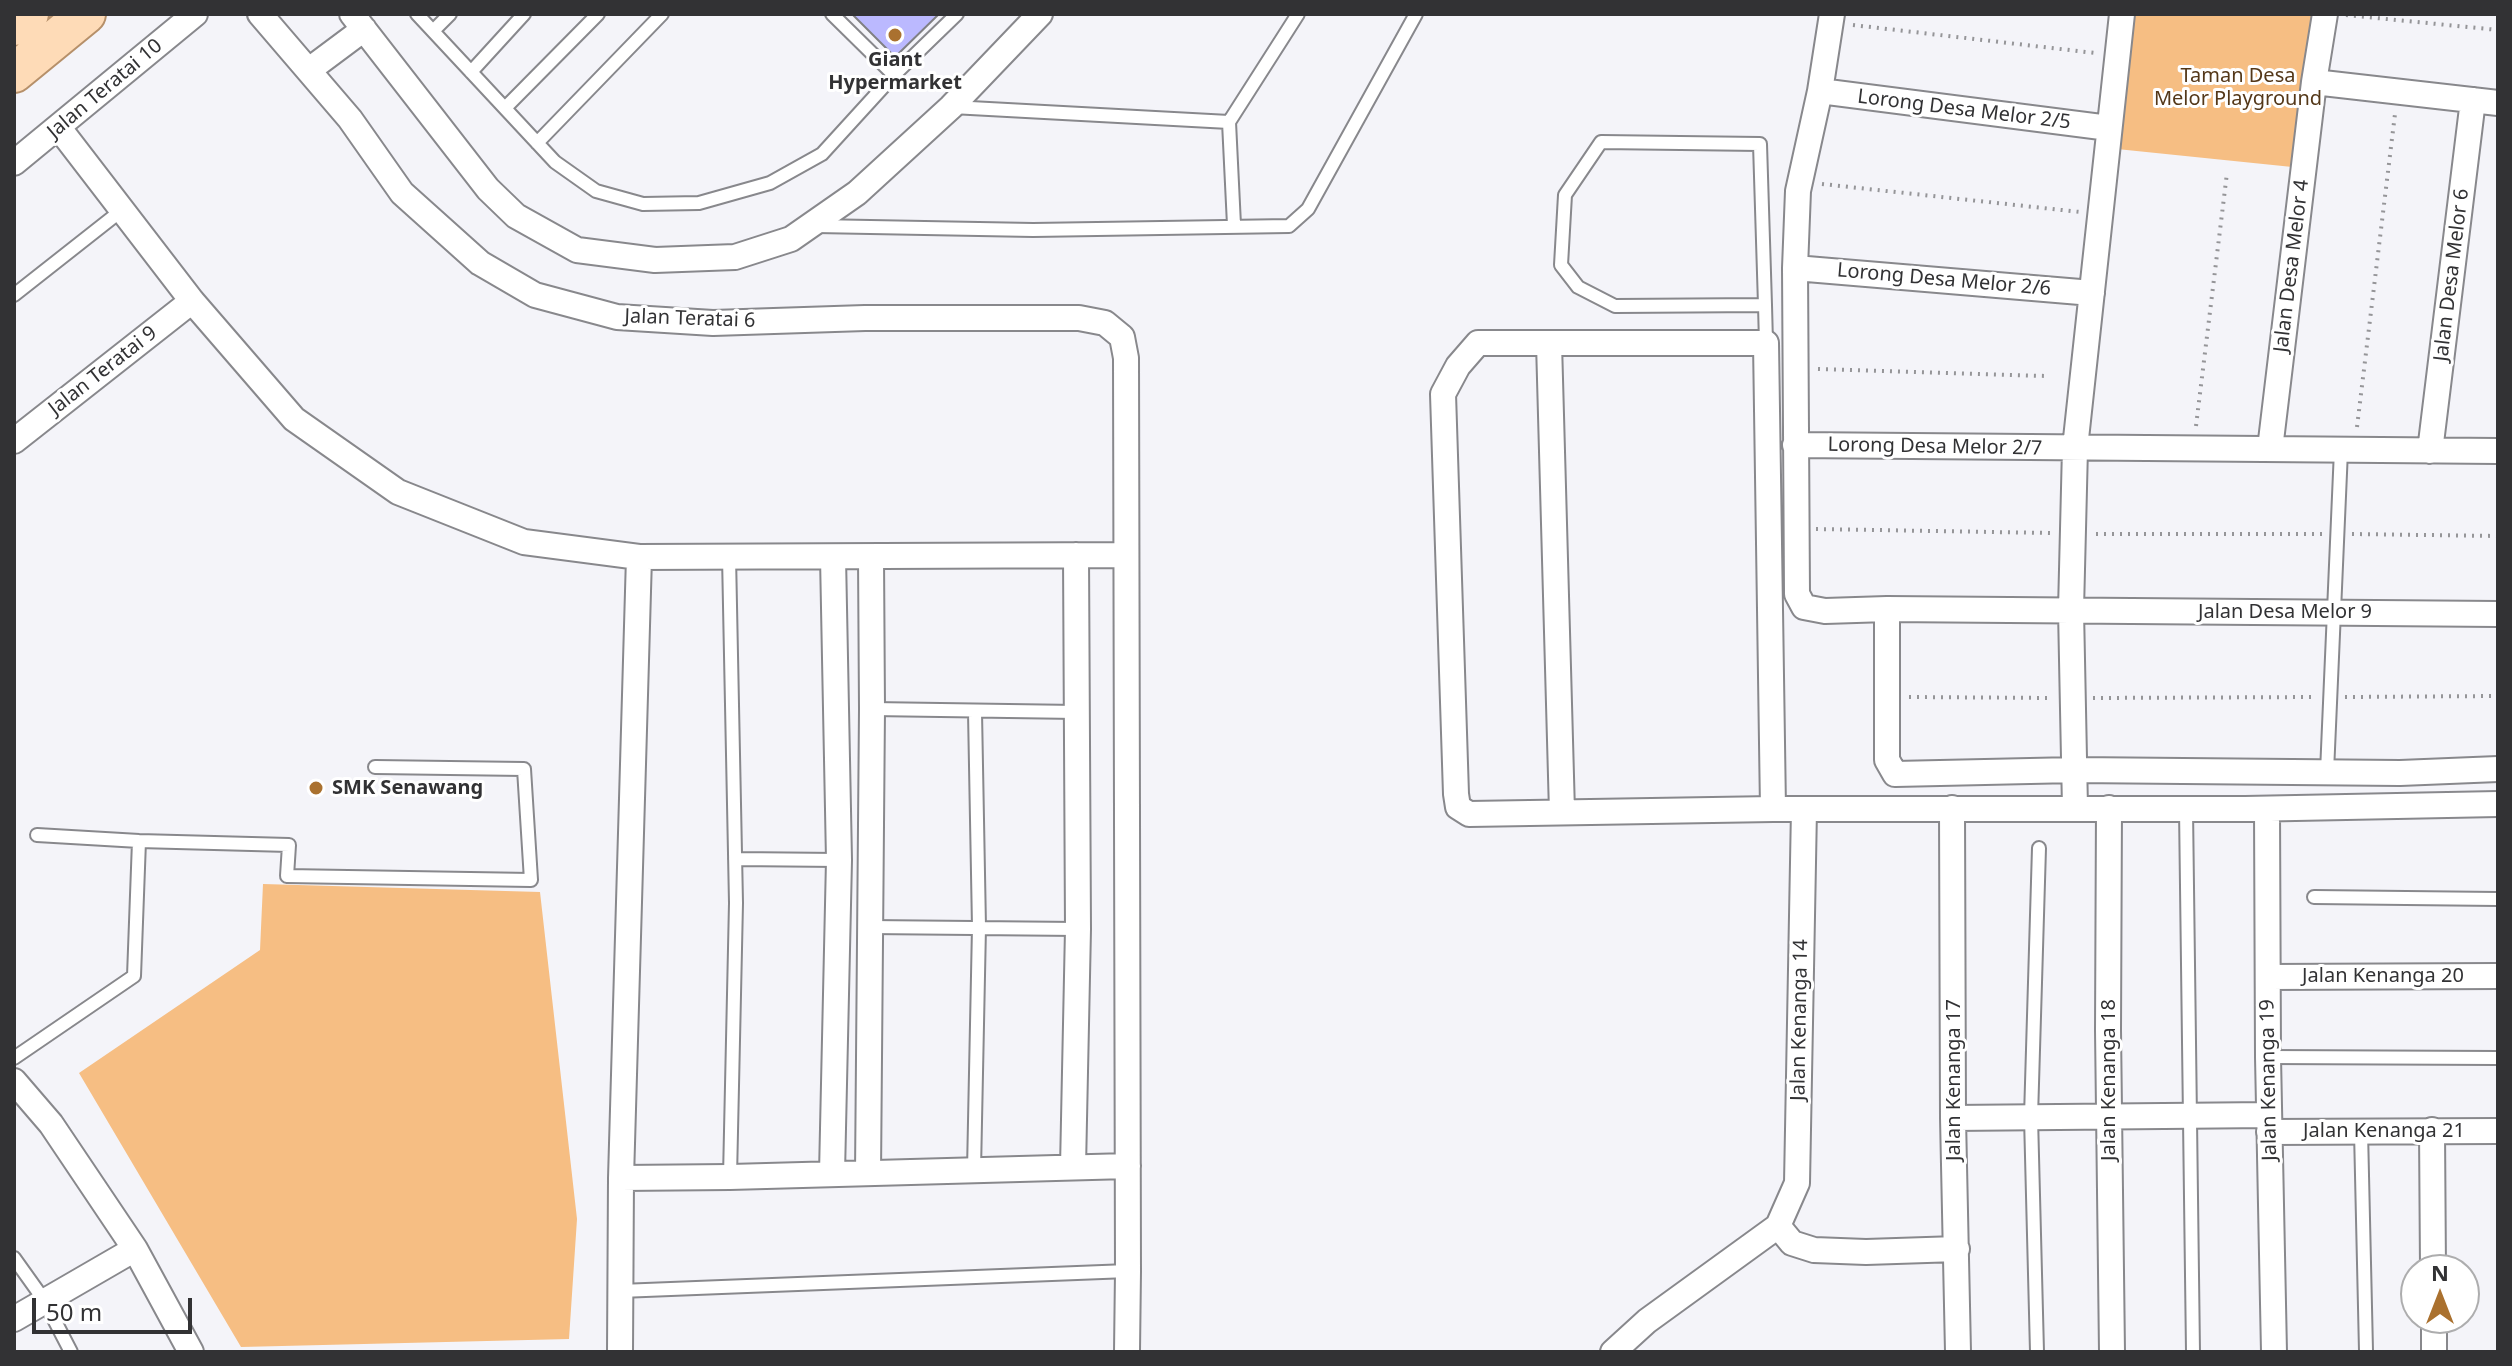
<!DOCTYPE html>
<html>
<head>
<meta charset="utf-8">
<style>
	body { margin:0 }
	#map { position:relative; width:2512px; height:1366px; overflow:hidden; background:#f4f4f9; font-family:"Noto Sans",sans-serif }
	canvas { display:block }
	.frame { position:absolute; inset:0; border:16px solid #323234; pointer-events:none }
	.north { position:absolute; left:2400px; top:1254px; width:80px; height:80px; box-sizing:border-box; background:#fff; border:2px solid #adadae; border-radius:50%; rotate:0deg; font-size:22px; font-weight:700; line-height:32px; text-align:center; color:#323234 }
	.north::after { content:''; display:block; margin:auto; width:28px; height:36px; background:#aa712f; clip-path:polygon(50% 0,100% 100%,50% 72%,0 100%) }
	.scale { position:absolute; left:32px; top:1298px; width:160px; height:36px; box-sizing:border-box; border:4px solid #323234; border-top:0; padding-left:10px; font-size:24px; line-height:28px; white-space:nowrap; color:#323234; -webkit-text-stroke:6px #fff; paint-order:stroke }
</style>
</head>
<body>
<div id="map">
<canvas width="2512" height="1366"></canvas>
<div class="frame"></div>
<div class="north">N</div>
<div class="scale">50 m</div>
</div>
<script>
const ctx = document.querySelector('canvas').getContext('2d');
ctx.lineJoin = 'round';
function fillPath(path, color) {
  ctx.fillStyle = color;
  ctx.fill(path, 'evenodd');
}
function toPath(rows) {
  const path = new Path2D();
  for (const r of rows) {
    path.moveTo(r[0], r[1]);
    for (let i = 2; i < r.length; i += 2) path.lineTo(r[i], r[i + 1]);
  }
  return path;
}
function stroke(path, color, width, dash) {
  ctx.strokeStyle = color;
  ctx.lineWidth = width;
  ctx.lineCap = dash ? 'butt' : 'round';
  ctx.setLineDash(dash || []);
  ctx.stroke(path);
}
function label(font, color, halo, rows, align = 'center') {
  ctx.font = font + ' "Noto Sans",sans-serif';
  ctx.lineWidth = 6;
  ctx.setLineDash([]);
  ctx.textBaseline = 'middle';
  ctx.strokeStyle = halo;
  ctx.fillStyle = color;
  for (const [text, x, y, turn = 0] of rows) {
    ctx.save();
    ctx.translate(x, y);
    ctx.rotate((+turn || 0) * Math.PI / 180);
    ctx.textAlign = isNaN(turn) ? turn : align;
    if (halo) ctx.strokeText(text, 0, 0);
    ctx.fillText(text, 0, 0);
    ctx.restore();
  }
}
fillPath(toPath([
	[2130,14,2325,14,2302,168,2117,149],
	[263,884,540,892,577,1219,569,1339,241,1347,79,1073,260,950]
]), '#f6be83');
const building = toPath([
	[852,14,939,14,895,57,852,14]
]);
fillPath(building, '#bbb9ff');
stroke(building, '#808084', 2);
const lane = toPath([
	[417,14,555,162,596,191,643,204,699,203,770,183,822,154,894,75,957,14],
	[832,14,894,75],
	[433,31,450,14],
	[471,72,524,14],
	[952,107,1229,122],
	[505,108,598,14],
	[537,143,662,14],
	[1234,225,1229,122,1298,14],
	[816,226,1033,230,1289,226,1308,209,1416,14],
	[14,295,122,210],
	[1765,305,1615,306,1578,287,1561,265,1565,195,1601,142,1760,144,1765,305,1766,343],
	[729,556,736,903,730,1177],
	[872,709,1077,712],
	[2327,772,2341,450],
	[2186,809,2193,1352],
	[37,835,139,841,289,845,287,876,531,880,524,769,375,767],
	[735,859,839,860],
	[2314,897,2498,899],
	[869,927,1078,929],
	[2268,1057,2498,1058],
	[14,1058,134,976,139,841],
	[2361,1131,2366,1351],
	[974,1170,979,927,975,712],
	[14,1258,44,1300,71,1352],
	[620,1291,1128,1271],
	[2037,1352,2031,1117,2039,848]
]);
const street = toPath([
	[260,14,350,119,402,193,480,263,535,295,617,317,713,323,865,318,1079,318,1105,323,1122,337,1126,358,1128,1271,1127,1352],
	[352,14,488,189,516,216,577,250,655,260,735,257,791,239,857,193,951,107,1040,14],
	[1832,14,1820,91,1798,191,1795,268,1797,594,1804,607,1825,611,1887,609,2498,614],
	[309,70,364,29],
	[2314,82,2498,103],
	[1820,91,2109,128],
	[59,128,192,301,294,419,398,492,524,542,639,557,1126,555],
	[14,163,195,14],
	[1795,268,2092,293],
	[1549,343,1562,812],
	[14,441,192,301],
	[1795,445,2498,451],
	[2270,449,2314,82,2325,14],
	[2430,451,2473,100],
	[1887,609,1887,760,1895,774,2075,770,2400,773,2498,769],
	[1952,808,1953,1118,1958,1352],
	[2075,808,2071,610,2075,448,2122,14],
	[2109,808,2108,1030,2112,1352],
	[1773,809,1766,343,1478,343,1458,366,1443,394,1456,794,1458,807,1469,814,1773,809,2245,809,2498,804],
	[2267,809,2268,1057,2274,1352],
	[2268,977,2498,976],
	[14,1081,51,1124,135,1249],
	[1953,1118,2269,1115],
	[2432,1130,2433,1270],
	[2269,1132,2498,1131],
	[1073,1167,1078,929,1076,555],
	[832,1173,839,860,833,557],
	[868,1173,872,709,871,557],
	[621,1178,730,1177,1128,1166],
	[1778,1226,1792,1243,1814,1250,1866,1252,1957,1249],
	[2434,1318,2434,1352],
	[14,1319,135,1249,191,1352],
	[620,1352,621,1178,639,557],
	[1613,1352,1647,1321,1778,1226,1797,1183,1804,809]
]);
const primary = toPath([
	[14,26,29,14],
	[14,73,86,14]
]);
stroke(lane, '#88888c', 16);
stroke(street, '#88888c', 28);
stroke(primary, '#b6906a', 42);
stroke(toPath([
	[2346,15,2498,30],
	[1853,25,2095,53],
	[1822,184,2080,212],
	[1818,369,2046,376],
	[2196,426,2227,173],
	[2357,427,2395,114],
	[1816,529,2051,533],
	[2096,534,2323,534],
	[2352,534,2498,536],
	[1909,697,2053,698],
	[2345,697,2498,696],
	[2093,698,2317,697]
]), '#959598', 4, [2, 6]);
stroke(lane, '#fff', 12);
stroke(street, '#fff', 24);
stroke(primary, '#fedbb7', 38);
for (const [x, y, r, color] of [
	[895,35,8,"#aa712f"],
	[316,788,8,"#aa712f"]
]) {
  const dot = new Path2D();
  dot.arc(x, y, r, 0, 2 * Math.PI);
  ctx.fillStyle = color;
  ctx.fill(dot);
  stroke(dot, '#fff', 3);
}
label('bold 20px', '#323234', '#fff', [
	["Giant",895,60],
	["Hypermarket",895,83],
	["SMK Senawang",332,788,"left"]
]);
label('20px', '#543819', '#fff', [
	["Taman Desa",2238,76],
	["Melor Playground",2238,99]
]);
label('20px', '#323234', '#fff', [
	["Jalan Teratai 10",105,89,-40],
	["Lorong Desa Melor 2/5",1964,110,7],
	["Jalan Desa Melor 4",2292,266,-83],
	["Jalan Desa Melor 6",2452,275,-83],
	["Lorong Desa Melor 2/6",1944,280,5],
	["Jalan Teratai 6",690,319,2],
	["Jalan Teratai 9",103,371,-38],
	["Lorong Desa Melor 2/7",1935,447,1],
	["Jalan Desa Melor 9",2285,612],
	["Jalan Kenanga 20",2383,976],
	["Jalan Kenanga 14",1800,1020,-89],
	["Jalan Kenanga 17",1954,1080,-90],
	["Jalan Kenanga 18",2109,1080,-90],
	["Jalan Kenanga 19",2269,1080,-91],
	["Jalan Kenanga 21",2384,1131]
]);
</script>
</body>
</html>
